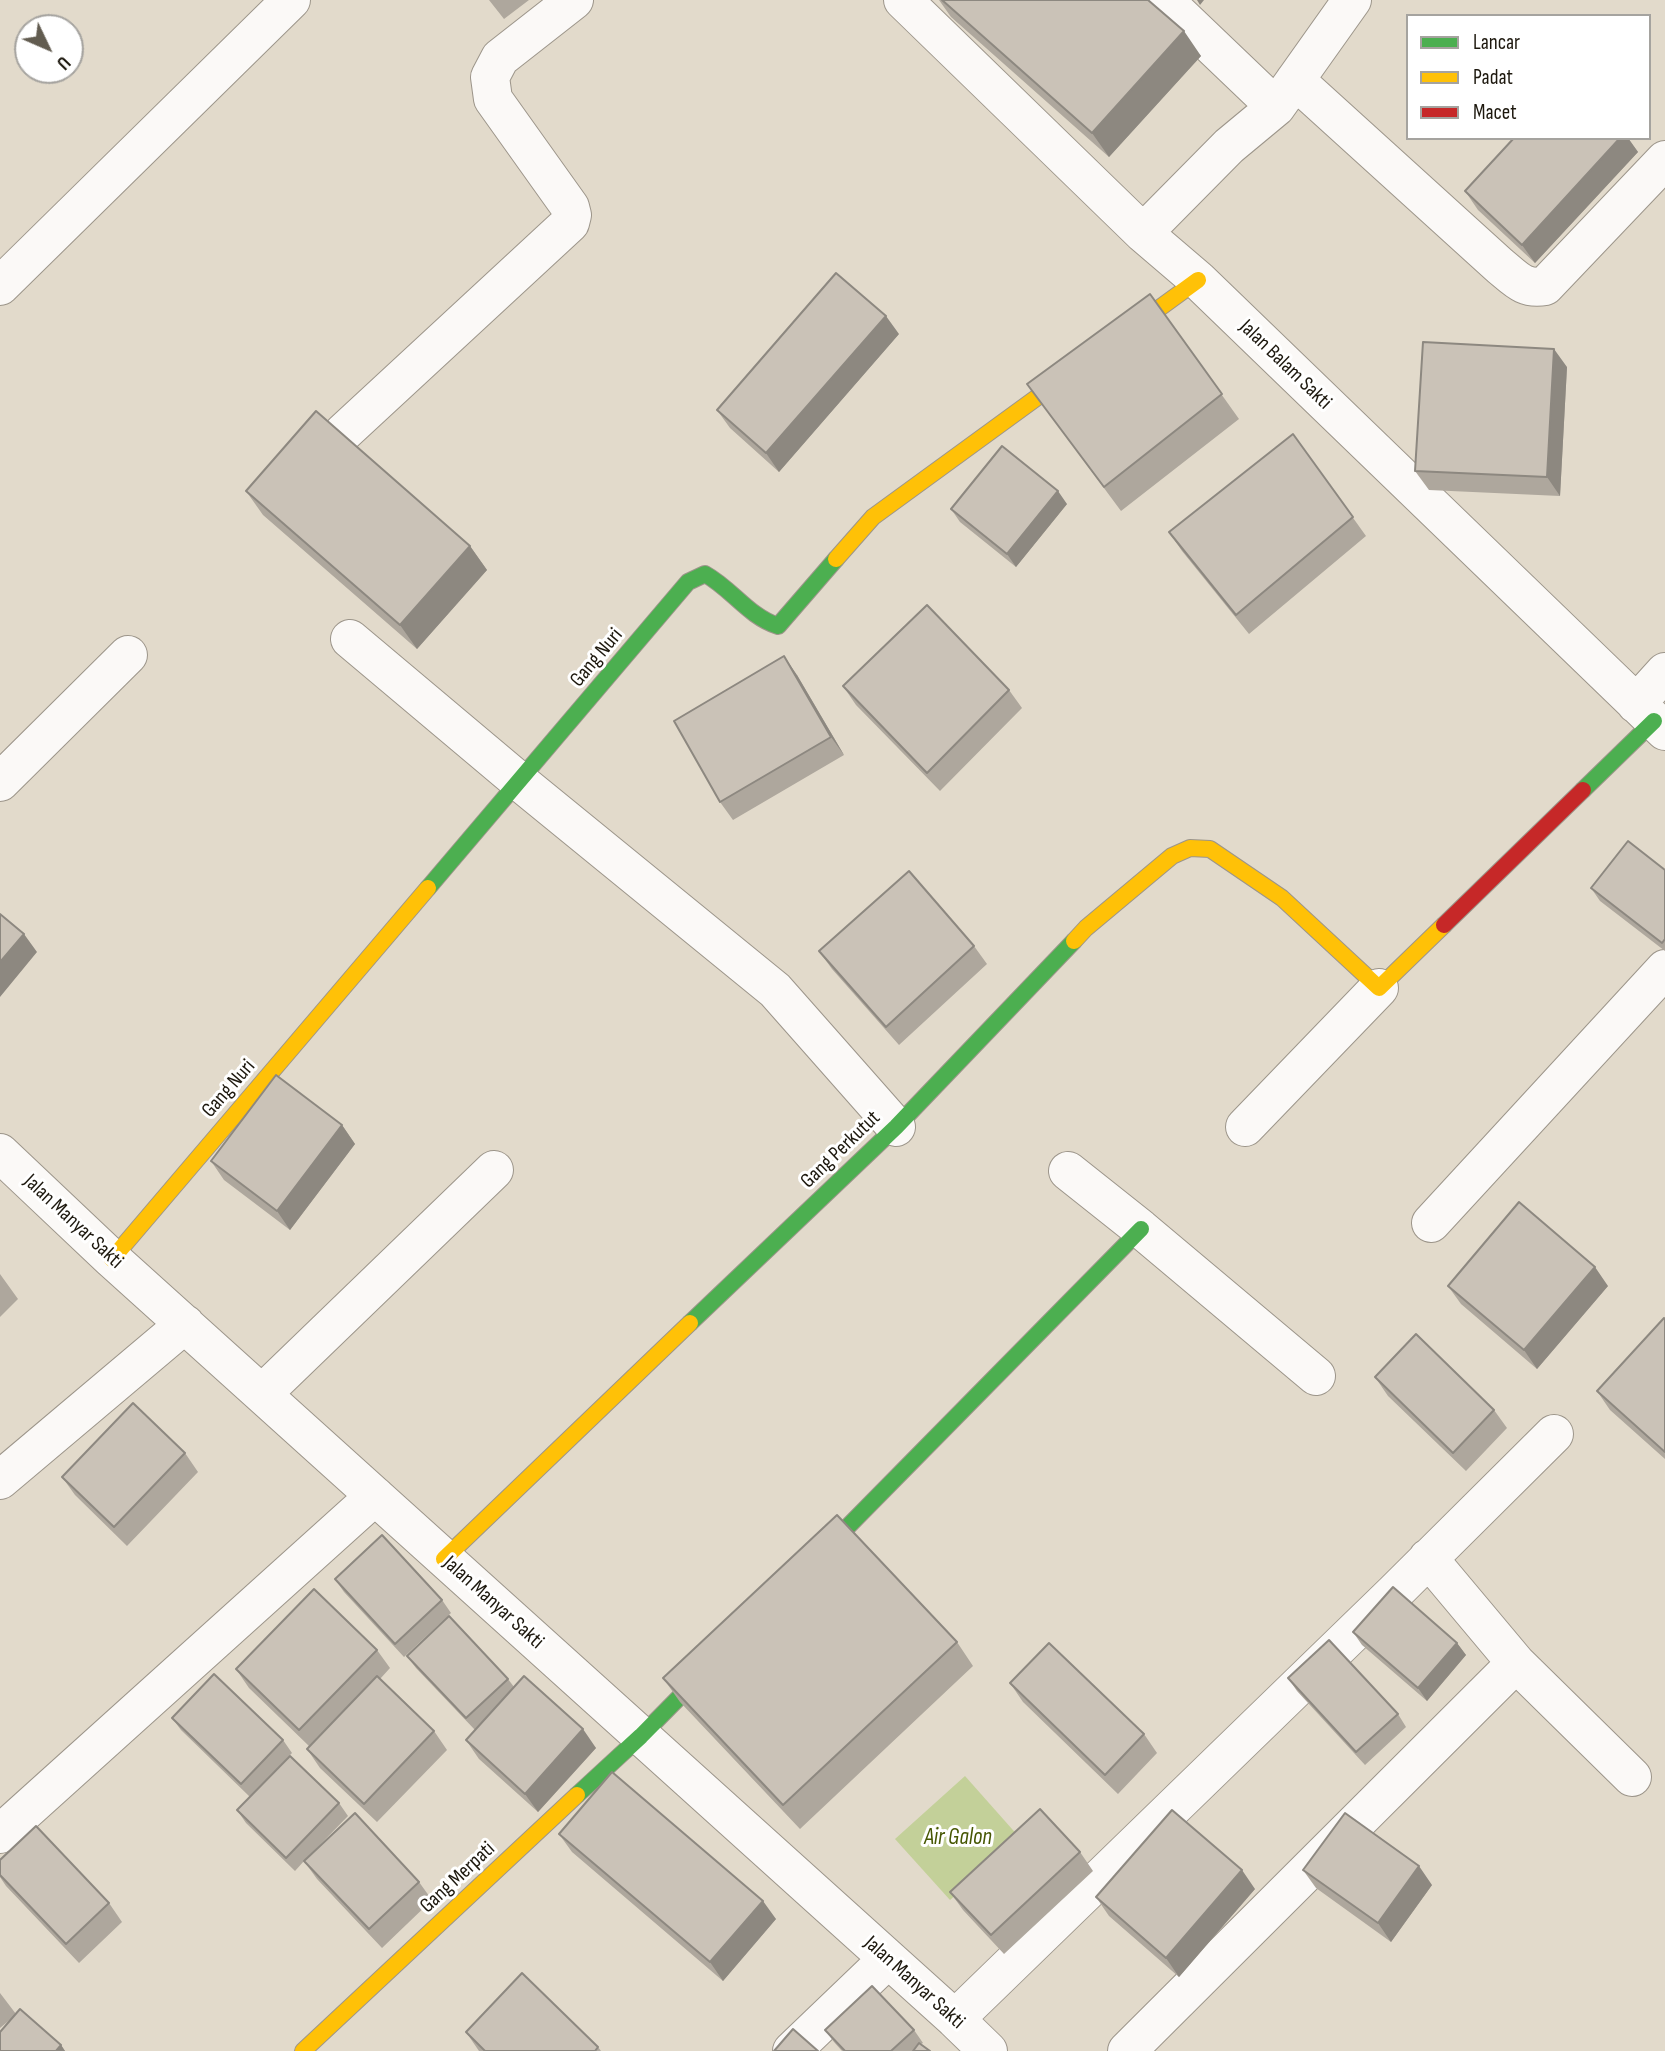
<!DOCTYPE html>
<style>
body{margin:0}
#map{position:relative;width:1665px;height:2051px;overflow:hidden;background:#e2dacb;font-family:"Sofia Sans Condensed",sans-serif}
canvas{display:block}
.legend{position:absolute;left:1406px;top:14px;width:245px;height:126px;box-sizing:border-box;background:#fff;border:2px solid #a5a39f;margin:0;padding:9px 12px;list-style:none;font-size:21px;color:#1d180e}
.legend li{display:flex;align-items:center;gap:14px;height:35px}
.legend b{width:35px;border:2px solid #a5a39f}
.north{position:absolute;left:14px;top:14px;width:70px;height:70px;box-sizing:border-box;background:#fff;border:2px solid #a5a39f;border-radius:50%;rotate:134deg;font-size:19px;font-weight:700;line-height:28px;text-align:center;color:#1d180e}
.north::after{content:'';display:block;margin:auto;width:24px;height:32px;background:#625c50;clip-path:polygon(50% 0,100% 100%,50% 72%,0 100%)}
</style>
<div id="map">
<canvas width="1665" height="2051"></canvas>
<ul class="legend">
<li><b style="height:9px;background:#4caf50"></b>Lancar</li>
<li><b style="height:9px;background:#ffc107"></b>Padat</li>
<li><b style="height:9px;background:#c62828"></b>Macet</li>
</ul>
<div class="north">U</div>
</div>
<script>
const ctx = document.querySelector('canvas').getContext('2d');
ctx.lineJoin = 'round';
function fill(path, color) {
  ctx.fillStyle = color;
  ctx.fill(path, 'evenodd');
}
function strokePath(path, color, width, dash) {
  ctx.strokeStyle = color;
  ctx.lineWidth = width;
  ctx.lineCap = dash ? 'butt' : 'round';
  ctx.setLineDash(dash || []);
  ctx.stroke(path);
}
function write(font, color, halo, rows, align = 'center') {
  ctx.font = font + ' "Sofia Sans Condensed",sans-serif';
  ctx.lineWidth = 6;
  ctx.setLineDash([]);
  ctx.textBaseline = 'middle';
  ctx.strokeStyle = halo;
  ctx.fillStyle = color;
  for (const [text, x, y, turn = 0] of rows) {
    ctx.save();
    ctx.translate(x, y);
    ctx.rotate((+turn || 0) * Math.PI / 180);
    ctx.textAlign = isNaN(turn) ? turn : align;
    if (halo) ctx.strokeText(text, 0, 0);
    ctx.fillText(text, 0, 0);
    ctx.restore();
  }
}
fill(new Path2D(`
 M965,1776L1020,1838L950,1900L895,1839Z`), '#c3d099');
const street = new Path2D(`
 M903,0L1143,233L1198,280L1665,731
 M1164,0L1276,107
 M1295,80L1500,266C1516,279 1524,290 1545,286L1665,160
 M1143,233L1229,146L1276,107L1352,0
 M0,286L291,0
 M343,433L570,223L572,215L570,207L493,99L490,77L500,58L574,0
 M350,639L520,782L775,990L896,1127
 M1636,704L1665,672
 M0,782L128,655
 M1245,1127L1379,988
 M0,1153L112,1259L955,2019L988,2051
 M1068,1171L1141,1229L1316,1376
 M1431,1223L1665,969
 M263,1393L494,1170
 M0,1480L185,1324
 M1428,1558L1516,1663L1632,1777
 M0,1834L375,1496
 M955,2019L1394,1593L1554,1434
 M792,2051L888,1959
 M1127,2051L1516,1663`);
const fast = new Path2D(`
 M1583,790L1654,721
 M428,888L688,582L705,574C732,589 748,616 778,626L836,559
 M690,1323L896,1127L1074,941
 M812,1563L1141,1229
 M577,1795L641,1736L716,1660`);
const slow = new Path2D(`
 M836,559L873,517L1198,280
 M1074,941L1086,928L1172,856L1190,848L1210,849L1282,898L1379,988L1444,925
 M112,1259L428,888
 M444,1559L690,1323
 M303,2051L577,1795`);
const jam = new Path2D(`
 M1444,925L1583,790`);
strokePath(street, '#9c958a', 40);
strokePath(fast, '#9c958a', 18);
strokePath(slow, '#9c958a', 18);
strokePath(jam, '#9c958a', 18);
strokePath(street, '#fbf9f7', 38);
strokePath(fast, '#4caf50', 16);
strokePath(slow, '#ffc107', 16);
strokePath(jam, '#c62828', 16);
fill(new Path2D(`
 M489,0H529L504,19Z
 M939,0H1148L1201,56L1109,157L951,17Z
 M1514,138H1628L1638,152L1535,263L1478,210L1465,191Z
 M1150,294L1239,419L1121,511L1027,384Z
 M899,334L779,472L730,428L717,410Z
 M1567,367L1560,496L1429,490L1415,471Z
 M1293,434L1366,536L1249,634L1182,551L1169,532Z
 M246,491L470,546L487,570L417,649L263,515Z
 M1067,504L1016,567L960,522L951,509Z
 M797,675L844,755L733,820L720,802Z
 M843,686L1009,690L1022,708L940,791L856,705Z
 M1665,870V951L1600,901L1591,888Z
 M974,946L987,964L899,1045L832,969L819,951Z
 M342,1125L355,1144L290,1230L224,1180L211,1161Z
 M0,1274L18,1299L0,1317Z
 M1448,1286H1608L1537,1369L1461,1304Z
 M1665,1319V1459L1610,1410L1597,1391Z
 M1375,1377L1494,1410L1507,1428L1466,1471L1388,1396Z
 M185,1453L198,1472L127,1546L75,1495L62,1477Z
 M335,1579L442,1600L451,1613L404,1657L344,1592Z
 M1353,1632L1457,1643L1466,1655L1427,1701L1362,1645Z
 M957,1642L973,1666L800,1829L680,1702L663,1678Z
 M377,1650L390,1668L380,1679L434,1731L447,1750L377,1822L320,1768L307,1749L309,1746L249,1688L236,1669Z
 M407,1656L508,1679L514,1687L596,1748L538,1812L479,1759L466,1740L475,1730L416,1668Z
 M1288,1678L1398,1714L1406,1727L1365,1765L1297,1691Z
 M1010,1683L1144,1734L1157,1753L1118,1794L1023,1702Z
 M172,1718L283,1740L292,1753L250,1797L181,1730Z
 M339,1803L348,1816L308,1857L419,1882L432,1900L382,1948L317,1879L304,1861L295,1871L246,1823L237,1810Z
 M559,1834L776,1919L723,1981L572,1852Z
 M1080,1852L1093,1871L1004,1954L963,1910L950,1892Z
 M0,1860L109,1903L122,1922L79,1963L6,1886L0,1877Z
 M1303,1870L1432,1885L1391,1942L1316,1888Z
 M1255,1889L1179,1977L1109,1916L1096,1897Z
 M0,1993L16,2014L61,2045L65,2051H0L12,2018L0,2028Z
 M825,2030H914L923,2043L921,2044L930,2051H842L834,2042Z
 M466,2032L598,2047L601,2051H479Z`), '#aea79d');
fill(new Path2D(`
 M1197,0H1204L1200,5Z
 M1184,31L1201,56L1109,157L1092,133Z
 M1620,138H1628L1638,152L1535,263L1522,245Z
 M886,316L899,334L779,472L766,453Z
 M1554,349L1567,367L1560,496L1547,477Z
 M1058,491L1067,504L1016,567L1007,554Z
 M470,546L487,570L417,649L400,625Z
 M784,656L797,675L844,755L831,737Z
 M24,934L37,952L0,997V962Z
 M342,1125L355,1144L290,1230L277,1211Z
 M1595,1267L1608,1286L1537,1369L1524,1350Z
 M1457,1643L1466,1655L1427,1701L1418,1688Z
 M583,1729L596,1748L538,1812L525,1794Z
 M1419,1866L1432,1885L1391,1942L1378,1923Z
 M1242,1870L1255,1889L1179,1977L1166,1958Z
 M763,1901L776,1919L723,1981L710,1962Z
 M61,2045L65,2051H56Z`), '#8d8880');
const building = new Path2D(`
 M942,0H1148L1184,31L1092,133Z
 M1514,138H1620L1522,245L1465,191Z
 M836,273L886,316L766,453L717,410Z
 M1150,294L1222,394L1104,487L1027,384Z
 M1423,342L1554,349L1547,477L1415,471Z
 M316,411L470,546L400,625L246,491Z
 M1293,434L1353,517L1236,615L1169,532Z
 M1002,446L1058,491L1007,554L951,509Z
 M927,605L1009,690L927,773L843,686Z
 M784,656L831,737L720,802L674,721Z
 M1628,841L1665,870V939L1662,943L1591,888Z
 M909,871L974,946L886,1027L819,951Z
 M0,914L24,934L0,962Z
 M276,1075L342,1125L277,1211L211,1161Z
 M1519,1202L1595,1267L1524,1350L1448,1286Z
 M1664,1318L1665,1319V1452L1597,1391Z
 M1416,1334L1494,1410L1453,1453L1375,1377Z
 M133,1403L185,1453L114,1527L62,1477Z
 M837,1515L957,1642L783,1805L663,1678Z
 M382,1535L442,1600L395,1644L335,1579Z
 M1393,1587L1457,1643L1418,1688L1353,1632Z
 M314,1589L377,1650L299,1730L236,1669Z
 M449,1616L508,1679L466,1718L407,1656Z
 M1329,1640L1398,1714L1356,1752L1288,1678Z
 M1049,1643L1144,1734L1105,1775L1010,1683Z
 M214,1674L283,1740L241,1784L172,1718Z
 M377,1676L434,1731L364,1804L307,1749Z
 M524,1676L583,1729L525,1794L466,1740Z
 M290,1756L339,1803L286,1858L237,1810Z
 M612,1772L763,1901L710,1962L559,1834Z
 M1040,1809L1080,1852L991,1935L950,1892Z
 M1172,1810L1242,1870L1166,1958L1096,1897Z
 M355,1813L419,1882L369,1929L304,1861Z
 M1345,1813L1419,1866L1378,1923L1303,1870Z
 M36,1826L109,1903L66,1944L0,1875V1860Z
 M522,1973L598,2047L595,2051H485L466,2032Z
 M872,1986L914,2030L891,2051H845L825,2030Z
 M20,2009L61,2045L56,2051H0V2032Z
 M793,2029L818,2051H774Z
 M919,2043L930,2051H913Z`);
fill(building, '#cac2b7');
strokePath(building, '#8d8880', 2);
write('21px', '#1d180e', '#fff', [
 ["Jalan Balam Sakti",1285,365,44],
 ["Gang Nuri",597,658,-50],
 ["Gang Nuri",229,1089,-49],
 ["Gang Perkutut",841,1150,-44],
 ["Jalan Manyar Sakti",73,1222,43],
 ["Jalan Manyar Sakti",493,1603,42],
 ["Gang Merpati",458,1878,-43],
 ["Jalan Manyar Sakti",914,1983,42]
]);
write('italic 23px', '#465703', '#fff', [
 ["Air Galon",958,1838]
]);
</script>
